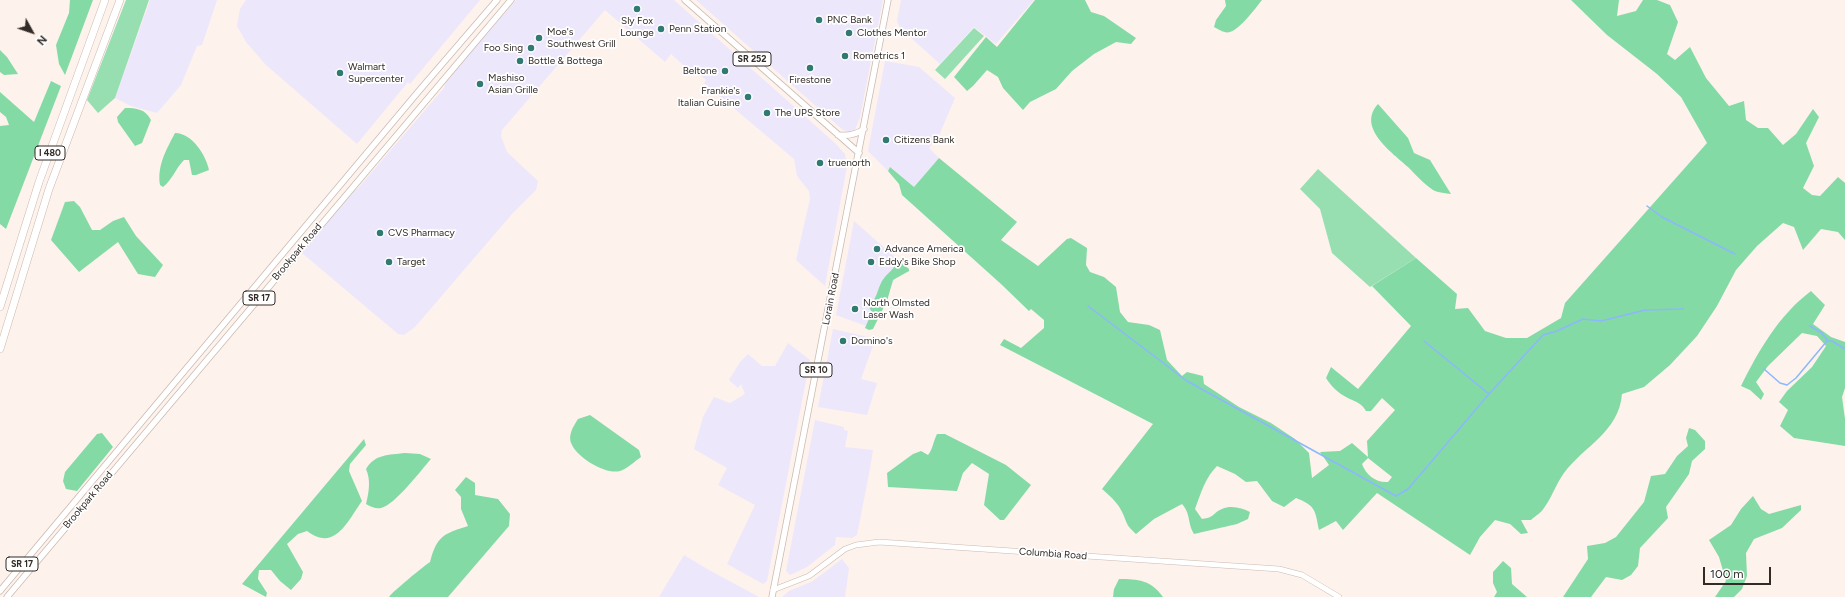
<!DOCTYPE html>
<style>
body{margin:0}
#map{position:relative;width:1845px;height:597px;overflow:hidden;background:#fdf2ec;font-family:Figtree,sans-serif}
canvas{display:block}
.north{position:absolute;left:12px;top:12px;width:40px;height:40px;-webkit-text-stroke:3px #fff;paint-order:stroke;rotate:130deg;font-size:11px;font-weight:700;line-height:16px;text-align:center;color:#322b27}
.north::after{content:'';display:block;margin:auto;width:14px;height:18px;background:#322b27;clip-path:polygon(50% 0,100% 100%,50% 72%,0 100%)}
.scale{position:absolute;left:1703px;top:567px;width:68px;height:18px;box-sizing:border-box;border:2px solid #322b27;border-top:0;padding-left:5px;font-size:12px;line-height:14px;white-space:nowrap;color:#322b27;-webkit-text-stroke:3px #fff;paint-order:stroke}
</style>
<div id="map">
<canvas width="1845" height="597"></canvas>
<div class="north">N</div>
<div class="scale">100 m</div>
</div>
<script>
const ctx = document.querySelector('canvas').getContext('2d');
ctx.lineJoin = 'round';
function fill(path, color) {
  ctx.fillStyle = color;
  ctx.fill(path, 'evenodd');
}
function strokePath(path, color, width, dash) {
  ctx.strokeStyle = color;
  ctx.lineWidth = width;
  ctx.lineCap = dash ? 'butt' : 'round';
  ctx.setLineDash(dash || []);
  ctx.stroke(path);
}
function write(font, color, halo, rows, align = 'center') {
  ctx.font = font + ' Figtree,sans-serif';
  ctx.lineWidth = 3.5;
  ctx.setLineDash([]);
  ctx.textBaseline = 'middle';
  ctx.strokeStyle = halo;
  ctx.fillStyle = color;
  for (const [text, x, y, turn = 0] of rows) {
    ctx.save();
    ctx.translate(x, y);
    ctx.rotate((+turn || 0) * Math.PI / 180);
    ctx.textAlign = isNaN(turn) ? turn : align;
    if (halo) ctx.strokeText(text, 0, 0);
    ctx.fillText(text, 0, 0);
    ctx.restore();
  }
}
fill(new Path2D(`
 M150,0H217L202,45L197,46L181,85L157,113L131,106L115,98Z
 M246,0H480L410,84L408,82L357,144L266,65L246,42L237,26L240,9Z
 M516,0H674L835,143L845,154L847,166L825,286L796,260L810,199L809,191L797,176L794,159L704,83L706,80L694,69L691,72L671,54L665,62L605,10L502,130L501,136L507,152L538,181L536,190L512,214L415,327L404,335L398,334L302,253L350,194L359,187L395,145L444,88L446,81Z
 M696,0H883L860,117L855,130L852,132L843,130Z
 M901,0H1034L996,44L974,27L940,64L900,28L897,21Z
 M885,61L919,67L955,98L940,133L929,148L939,158L914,187L890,167L888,171L868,151Z
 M854,221L903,264L869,327L836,315Z
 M833,329L868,337L874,343L861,379L877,383L867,415L818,407Z
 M788,343L810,360L767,581L763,584L727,564L755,505L718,485L727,468L694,449L703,417L714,397L730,403L745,394L741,384L738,388L729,380L740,362L748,354L762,366H775Z
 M815,420L844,427V430L848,431L845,447L873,450L869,474L857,535L852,538L836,537L835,545L807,567L790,575L786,571Z
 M684,555L709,570L759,597H659Z
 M842,559L849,568L845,597H782L789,591L811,582L821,575Z`), '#ede7fc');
fill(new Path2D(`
 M126,0H149L115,98L98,113L87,100Z
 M974,28L984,36L945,79L935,70Z
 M1318,169L1416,258L1370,287L1332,253L1320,209L1300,189Z`), '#97dfb1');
fill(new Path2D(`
 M70,0H93L65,75L59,64L56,45L69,13Z
 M1035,0H1085L1091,12L1104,16L1136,38L1131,44L1116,42L1094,54L1072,71L1056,89L1030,102L1023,110L1003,88L998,77L987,70L973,86L967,91L954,77L986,37L997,47Z
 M1225,0H1262C1255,9 1240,29 1230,32C1225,34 1218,29 1214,27L1216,20L1226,6Z
 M1571,0H1619L1617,16L1636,11L1643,0H1657L1670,5L1678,22L1667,54L1675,60L1690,47L1706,78L1729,106L1744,101L1746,120L1758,128H1768L1783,145L1796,134L1813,109L1819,117L1806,143L1814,166L1803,188L1812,195L1820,196L1838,177L1845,183V240L1838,232L1821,229L1803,250L1794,227L1783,223L1757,246L1736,270L1717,306L1697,336L1670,365L1644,387L1622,394C1619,432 1584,446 1564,473C1556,484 1552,497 1544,508C1541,513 1535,516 1531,520H1521L1528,533L1521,534L1510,524L1495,520L1480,537L1470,555L1377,493L1343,530L1336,521L1319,530C1315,510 1316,506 1296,498L1284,507L1272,501L1257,481L1246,482L1235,474L1217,466C1205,478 1201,493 1195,509L1202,519C1216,517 1212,513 1222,509C1231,505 1242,508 1250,512L1248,519L1237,524L1194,534C1187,522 1191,514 1182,504L1154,519L1136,534C1124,523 1128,523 1121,510C1117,502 1109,495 1102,489L1153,424L1000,345L1004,339L1021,348L1044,328V320L1031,309L1029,311L1001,284L902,195L899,184L888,171L890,167L914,187L939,158L1017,222L1001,240L1038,266L1067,239L1071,238L1087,248L1086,265L1090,272L1104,277L1116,287L1120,312L1128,322L1149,325L1160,330L1167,360L1182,376L1187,372L1203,376L1204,384L1239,407L1271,423L1295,439L1309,453L1312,478L1329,465L1320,452L1340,451L1352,443L1368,457L1367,441L1395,410L1382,398L1371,411H1366C1361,402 1355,402 1346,397C1338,393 1331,386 1326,378L1331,367L1358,389L1411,326L1372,286L1416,258L1457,294L1455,309L1468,308L1485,331L1506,338H1527L1561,318L1565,303L1707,143L1681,97L1657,74L1607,35ZM1368,458L1392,477L1388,482C1376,483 1366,475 1362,464Z
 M0,50L7,57L18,74L4,75L0,72Z
 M51,81L61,86L6,229L0,224V126L9,125L6,117L0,112V92L34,122Z
 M1378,104L1408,138L1414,153L1430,160L1451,194C1446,193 1438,193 1433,190C1424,184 1416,175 1408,167C1393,153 1356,128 1378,104Z
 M125,108C137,108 145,109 151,120L142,143L135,146L118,122L117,117Z
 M175,133C192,133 206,155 209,170L196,175H192L189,160H184C176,168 172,180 163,187L160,185C157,166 166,150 175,133Z
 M74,201L80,207L92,230H100L113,221L124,217L136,236L163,265L155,277L138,274L118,242L79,272L51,240L65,202Z
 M898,260L909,269V271L893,280L887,301L873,329L869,330L865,328L872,312L868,306C877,300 877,290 882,281C887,273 895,269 898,260Z
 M1811,291L1825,305L1813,324L1831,337L1845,342V388L1842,397L1845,419V446L1794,438L1780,426L1788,410L1779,402L1787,391L1812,367L1826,346L1817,336L1802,333L1768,366L1756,382L1764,394L1761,400L1750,390L1741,386C1759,350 1779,315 1811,291Z
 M590,415L639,450L641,457C635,461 627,469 620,471C606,475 578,458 572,445C567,436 573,427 578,419Z
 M1689,428L1695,430L1705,441V449L1692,461L1689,474L1666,507L1668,518L1640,548L1638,566L1631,575L1622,580L1606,577L1591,597H1563L1588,559L1587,546L1605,543L1616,537L1644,502L1651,476L1665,474L1677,456L1688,446L1686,438Z
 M102,433L113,447L77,491L66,489L63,481L65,472L97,434Z
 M937,434H945L1006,465L1031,485L1004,520H1000L984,505L989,474L972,463L963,473L957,491L888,487L887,473L913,454L921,451L928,455C933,449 933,442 937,434Z
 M364,439L366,445L350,464L349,471L362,501C347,522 335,552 307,531L298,534L287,544L303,572L301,579L291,590L280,581L271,570H259L258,579L267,593L266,597L242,584Z
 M405,453L420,454L431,459C421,470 395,505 381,508C376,509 371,507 366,504C369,492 371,480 366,469C375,454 388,455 405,453Z
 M466,477L475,483V495L498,499L510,514L509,526L448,597H389C390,594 426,564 430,562C437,536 443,534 468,526L461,509V497L455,490Z
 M1753,496L1761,509L1769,514L1801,505V510L1782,528L1754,539L1746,553L1747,576L1742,589L1734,597H1715L1726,581L1719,557L1709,540L1731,525L1741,509Z
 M1503,561L1511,568L1512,584L1527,597H1494L1497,592L1493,583V572Z
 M1119,579C1138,579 1151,580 1163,597H1113L1114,589Z`), '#84daa5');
strokePath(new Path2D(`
 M1647,206L1662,217L1735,254
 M1088,306L1187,381L1396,496L1408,489L1488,395L1543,335L1557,331L1583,319L1601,321L1645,310L1683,309
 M1810,326L1822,333L1827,340
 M1424,341L1489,394
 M1764,369L1780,383L1787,385L1796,378L1827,341H1832L1845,349`), '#8cb7ff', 1.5);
const secondary = new Path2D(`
 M773,590L809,576L845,549L856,545L879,542L1279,569L1302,575L1339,597`);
const primary = new Path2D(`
 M685,0L859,153
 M838,135C847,136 856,135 864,129
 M0,591L418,92L497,0
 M7,597L511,0
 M772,597L888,0`);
const highway = new Path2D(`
 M0,307L39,182L105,0
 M0,349L49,189L120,0`);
strokePath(secondary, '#cbbab0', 6);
strokePath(primary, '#cbbab0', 7);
strokePath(highway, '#cbbab0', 8);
strokePath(secondary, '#fff', 5);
strokePath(primary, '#fff', 5.5);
strokePath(highway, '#fff', 7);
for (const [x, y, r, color] of [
 [637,9,4,"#317973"],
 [819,20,4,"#317973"],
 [661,29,4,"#317973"],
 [849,33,4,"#317973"],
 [539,38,4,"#317973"],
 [531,48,4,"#317973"],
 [845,56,4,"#317973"],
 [520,61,4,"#317973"],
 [810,68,4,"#317973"],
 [725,71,4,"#317973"],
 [340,73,4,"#317973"],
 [480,84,4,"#317973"],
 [748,97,4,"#317973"],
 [767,113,4,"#317973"],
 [886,140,4,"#317973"],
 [820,163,4,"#317973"],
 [380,233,4,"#317973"],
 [877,249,4,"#317973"],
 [389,262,4,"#317973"],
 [871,262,4,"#317973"],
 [855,309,4,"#317973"],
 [843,341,4,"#317973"]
]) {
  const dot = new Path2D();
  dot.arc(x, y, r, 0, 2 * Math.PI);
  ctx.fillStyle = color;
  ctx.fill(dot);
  strokePath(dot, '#fff', 1.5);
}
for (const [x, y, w] of [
 [752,59,38],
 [50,153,30],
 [259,298,32],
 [816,370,32],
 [22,564,32]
]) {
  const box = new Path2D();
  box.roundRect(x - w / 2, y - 7, w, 14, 3);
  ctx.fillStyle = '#fff';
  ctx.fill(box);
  strokePath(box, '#322b27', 1);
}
write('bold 9px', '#322b27', null, [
 ["SR 252",752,59],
 ["I 480",50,153],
 ["SR 17",259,298],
 ["SR 10",816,370],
 ["SR 17",22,564]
]);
write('10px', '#322b27', '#fff', [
 ["PNC Bank",827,20],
 ["Sly Fox",637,21,"center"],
 ["Lounge",637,33,"center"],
 ["Penn Station",669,29],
 ["Moe's",547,32],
 ["Southwest Grill",547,44],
 ["Clothes Mentor",857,33],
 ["Foo Sing",523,48,"right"],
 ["Rometrics 1",853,56],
 ["Bottle & Bottega",528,61],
 ["Walmart",348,67],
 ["Supercenter",348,79],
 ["Beltone",717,71,"right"],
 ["Mashiso",488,78],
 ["Asian Grille",488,90],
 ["Firestone",810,80,"center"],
 ["Frankie's",740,91,"right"],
 ["Italian Cuisine",740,103,"right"],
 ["The UPS Store",775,113],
 ["Citizens Bank",894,140],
 ["truenorth",828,163],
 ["CVS Pharmacy",388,233],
 ["Advance America",885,249],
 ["Target",397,262],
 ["Eddy's Bike Shop",879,262],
 ["North Olmsted",863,303],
 ["Laser Wash",863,315],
 ["Domino's",851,341]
], 'left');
write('10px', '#322b27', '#fff', [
 ["Brookpark Road",297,252,-50],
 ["Lorain Road",831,299,-79],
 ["Brookpark Road",88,500,-50],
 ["Columbia Road",1053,554,4]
]);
</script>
